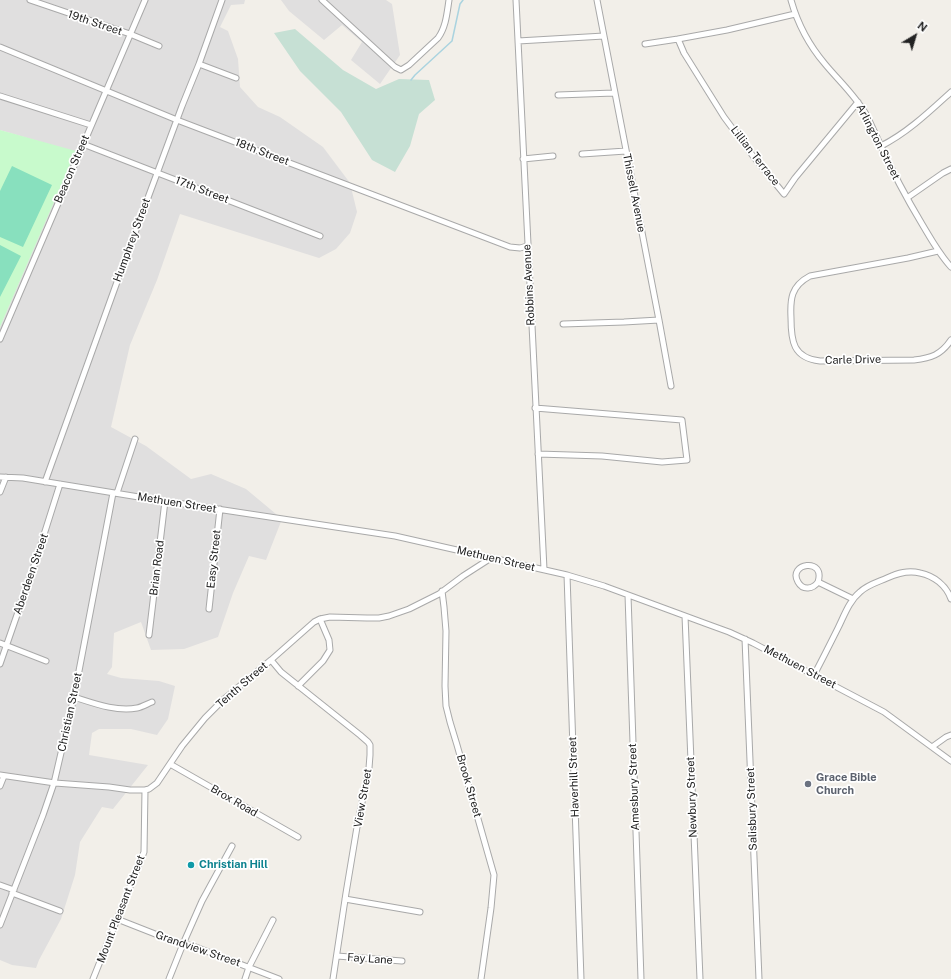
<!DOCTYPE html>
<style>
body{margin:0}
#map{position:relative;width:951px;height:979px;overflow:hidden;background:#f2efe9;font-family:"Public Sans",sans-serif}
canvas{display:block}
.north{position:absolute;left:895px;top:16px;width:40px;height:40px;-webkit-text-stroke:3px #fff;paint-order:stroke;rotate:38deg;font-size:11px;font-weight:700;line-height:16px;text-align:center;color:#222}
.north::after{content:'';display:block;margin:auto;width:14px;height:18px;background:#222;clip-path:polygon(50% 0,100% 100%,50% 72%,0 100%)}
</style>
<div id="map">
<canvas width="951" height="979"></canvas>
<div class="north">N</div>
</div>
<script>
const ctx = document.querySelector('canvas').getContext('2d');
ctx.lineJoin = 'round';
function fill(path, color) {
  ctx.fillStyle = color;
  ctx.fill(path, 'evenodd');
}
function strokePath(path, color, width, dash) {
  ctx.strokeStyle = color;
  ctx.lineWidth = width;
  ctx.lineCap = dash ? 'butt' : 'round';
  ctx.setLineDash(dash || []);
  ctx.stroke(path);
}
function write(font, color, halo, rows, align = 'center') {
  ctx.font = font + ' "Public Sans",sans-serif';
  ctx.lineWidth = 3.5;
  ctx.setLineDash([]);
  ctx.textBaseline = 'middle';
  ctx.strokeStyle = halo;
  ctx.fillStyle = color;
  for (const [text, x, y, turn = 0] of rows) {
    ctx.save();
    ctx.translate(x, y);
    ctx.rotate((+turn || 0) * Math.PI / 180);
    ctx.textAlign = isNaN(turn) ? turn : align;
    if (halo) ctx.strokeText(text, 0, 0);
    ctx.fillText(text, 0, 0);
    ctx.restore();
  }
}
fill(new Path2D(`
 M0,0H245L244,4L231,5L220,27L228,31L238,59L240,87L258,107L280,117L323,147L350,183L357,212L350,233L336,249L319,258L180,214L157,280L130,345L111,427L146,446L191,479L211,474L246,489L282,519L266,560L249,556L233,593L218,637L184,649L151,650L141,622L114,633L112,667L107,674L121,678L159,681L175,686L168,719L157,735L131,729H99L92,733L89,755L148,765L113,809L102,807L80,842L75,875L61,919L39,960L36,968L12,965L0,960V327L75,152L0,130Z
 M281,0H386L392,4L400,55L380,84L351,60L362,42L342,25L324,40L289,11Z`), '#e0dfdf');
fill(new Path2D(`
 M295,29L343,70L376,89L399,79L429,80L435,100L419,114L410,146L395,172L372,160L341,112L300,71L274,33Z`), '#c6e0d4');
fill(new Path2D(`
 M0,130L76,151L0,327Z`), '#c8facc');
fill(new Path2D(`
 M12,166L52,185L23,247L0,237V191Z
 M0,245L21,256L0,297Z`), '#88e0be');
strokePath(new Path2D(`
 M411,80L415,75L452,41L460,4L463,0`), '#aad3df', 1.5);
const minor = new Path2D(`
 M30,0L130,34L159,46
 M322,0L395,67L401,70L409,65L438,38C446,27 447,13 449,0
 M516,0L544,569
 M597,0L659,320L671,386
 M791,0C798,25 808,44 825,64C839,81 856,96 867,116C872,126 876,136 881,146C893,173 907,199 922,224C931,239 939,254 951,267
 M795,14L727,30L678,39L684,53L724,117L753,156L784,194L795,178L858,102
 M518,41L604,36
 M645,44L678,39
 M0,47L177,120L510,247L520,248L527,246
 M199,64L236,78
 M558,95L614,93
 M0,96L91,125
 M83,144L320,236
 M881,146C907,133 929,112 951,92
 M582,154L626,151
 M523,159L553,156
 M907,198L943,173L951,169
 M938,251L908,258L810,276C791,286 790,299 791,318C791,341 793,358 820,361L914,360C931,358 941,355 951,340
 M563,324L624,322L659,320
 M0,339L145,0
 M535,408L682,420L687,460L662,462L602,456L538,454
 M0,477L23,478L151,499L395,536L567,575L604,586L707,624L729,632L753,643L884,712L951,761
 M45,482L126,257L182,106L199,64L222,0
 M0,492L6,477
 M117,493L135,439
 M567,575L581,979
 M818,582C813,589 803,591 798,582C787,563 826,557 818,582L853,599
 M442,591L444,607L446,631L445,686L446,706L450,722L457,745L494,875L491,908L481,979
 M628,595L641,979
 M209,609L220,509
 M685,616L700,979
 M149,635L165,501
 M745,639L759,979
 M0,643L46,661
 M271,660L281,672L360,735L368,742L370,745V755L369,768L357,827L346,893L333,979
 M0,664L35,563L60,484
 M814,675C822,660 830,644 838,628C844,616 849,601 860,592C867,585 878,582 887,578C898,573 908,570 920,573C934,576 946,585 951,599
 M298,686L323,661L330,650L329,640L320,619
 M74,697C93,703 116,712 137,708C142,707 147,704 152,702
 M932,747L946,737L951,735
 M170,764L298,837
 M0,775L55,783L109,787L130,790H145L149,789L157,783L182,746L205,718L223,700L271,660L314,622L320,619L330,617L367,618H379L389,616L409,609L439,594L463,576L491,558
 M0,786L4,776
 M0,885L14,890
 M12,893L60,911
 M345,899L420,912
 M117,919L173,941L183,944L193,946L279,979
 M0,925L43,815L54,783L74,697L113,493
 M337,956L402,961
 M93,979L144,852L145,790
 M169,979L183,944L202,901L232,846
 M245,979L249,967L273,920`);
strokePath(minor, '#a9a9a9', 7);
strokePath(minor, '#fff', 5);
for (const [x, y, r, color] of [
 [808,784,4,"#6b7280"],
 [191,865,4,"#0f9aa8"]
]) {
  const dot = new Path2D();
  dot.arc(x, y, r, 0, 2 * Math.PI);
  ctx.fillStyle = color;
  ctx.fill(dot);
  strokePath(dot, '#fff', 1.5);
}
write('11px', '#222', '#fff', [
 ["19th Street",95,23,19],
 ["Arlington Street",878,142,63],
 ["18th Street",262,152,21],
 ["Lillian Terrace",755,156,52],
 ["Beacon Street",72,169,-67],
 ["17th Street",202,190,21],
 ["Thissell Avenue",634,193,79],
 ["Humphrey Street",132,240,-70],
 ["Robbins Avenue",529,285,-93],
 ["Carle Drive",853,360,-1],
 ["Methuen Street",177,503,9],
 ["Easy Street",214,559,-84],
 ["Methuen Street",496,559,13],
 ["Brian Road",157,568,-83],
 ["Aberdeen Street",31,574,-71],
 ["Methuen Street",800,667,28],
 ["Tenth Street",242,685,-41],
 ["Christian Street",70,712,-78],
 ["Haverhill Street",574,777,-92],
 ["Brook Street",469,786,74],
 ["Amesbury Street",634,787,-92],
 ["Newbury Street",692,797,-92],
 ["View Street",363,798,-80],
 ["Brox Road",234,801,30],
 ["Salisbury Street",752,809,-92],
 ["Mount Pleasant Street",121,909,-69],
 ["Grandview Street",198,949,19],
 ["Fay Lane",370,959,4]
]);
write('bold 11px', '#5b616d', '#fff', [
 ["Grace Bible",816,778],
 ["Church",816,791]
], 'left');
write('bold 11px', '#0d838f', '#fff', [
 ["Christian Hill",199,865]
], 'left');
</script>
